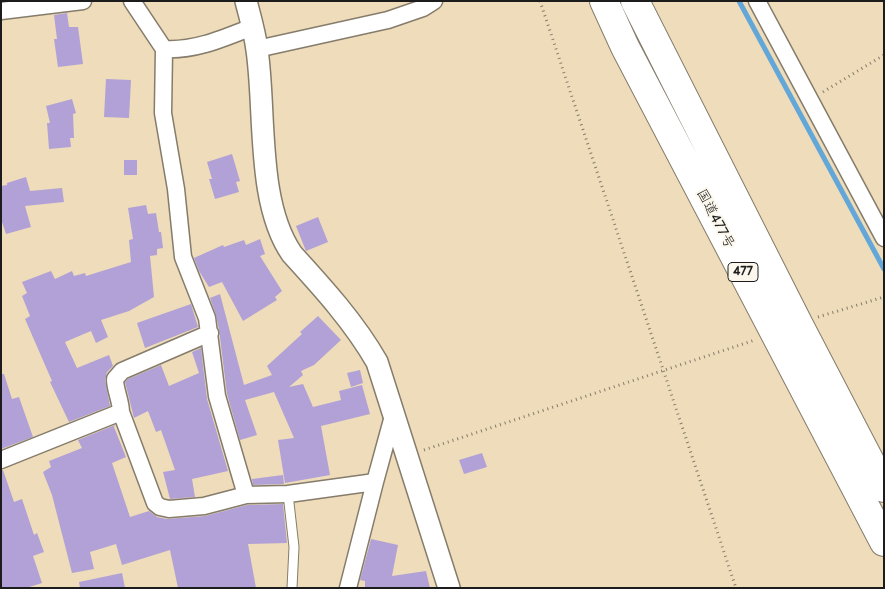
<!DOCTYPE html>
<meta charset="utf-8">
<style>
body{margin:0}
#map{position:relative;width:885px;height:589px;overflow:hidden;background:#eedcba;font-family:Pangolin,sans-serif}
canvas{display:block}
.frame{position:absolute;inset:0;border:2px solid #1c1c1c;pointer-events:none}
</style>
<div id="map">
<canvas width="885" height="589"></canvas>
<div class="frame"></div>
</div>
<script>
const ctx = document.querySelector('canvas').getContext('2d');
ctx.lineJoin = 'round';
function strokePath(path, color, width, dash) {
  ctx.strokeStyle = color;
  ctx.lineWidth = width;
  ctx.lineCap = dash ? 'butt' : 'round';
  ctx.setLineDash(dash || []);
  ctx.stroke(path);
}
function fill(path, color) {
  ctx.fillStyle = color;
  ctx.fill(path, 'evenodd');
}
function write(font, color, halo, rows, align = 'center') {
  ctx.font = font + ' Pangolin,"Klee One",sans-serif';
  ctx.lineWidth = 4;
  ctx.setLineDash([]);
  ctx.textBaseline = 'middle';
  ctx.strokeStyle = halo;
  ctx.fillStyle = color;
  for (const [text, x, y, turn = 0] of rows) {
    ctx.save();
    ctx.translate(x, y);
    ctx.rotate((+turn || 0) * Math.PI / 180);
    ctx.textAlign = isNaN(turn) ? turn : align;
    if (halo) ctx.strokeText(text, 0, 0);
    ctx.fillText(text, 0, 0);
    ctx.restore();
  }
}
strokePath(new Path2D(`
 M739,1L884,269`), '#63a7d8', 5);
fill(new Path2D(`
 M67,13L69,27H78L83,64L58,67L54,39H57L54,15Z
 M106,79L131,80L129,118L104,117Z
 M72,99L76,113L73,114L74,138H70L71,147L49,149L47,123H50L46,106Z
 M232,154L240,181L236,182L239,192L215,199L209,179H212L207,162Z
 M124,160H137V175H124Z
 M26,177L30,191L62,188L64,202L25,206L31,227L6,234L1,219V186L7,185V183Z
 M146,205L148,214L156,213L159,232H161L163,248L157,249V255L150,256L154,297L129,311L101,320L108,337L96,343L91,331L65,342L77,368L109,355L113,366L107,372L105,380L110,406L69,422L50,382L52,381L25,319L30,316L22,296L27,293L22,282L51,271L55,279L72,271L74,276L85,273L86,276L131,262L129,240L133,239L128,208Z
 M318,217L328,242L306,251L296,226Z
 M260,239L265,254L260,256L282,291L275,297L277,300L243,321L222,282L209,287L199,271L194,258L223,245L224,247L244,240L246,245Z
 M220,294L244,385L272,375L267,366L302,334L300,332L318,316L341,340L314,365L301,371L303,375L289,387L303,384L313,407L341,400L339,391L362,385L370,414L321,426L330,475L285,483L278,440L294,438L274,392L245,400L257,435L240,440L227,394L219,330L216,315L210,298Z
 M191,304L198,327L145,348L137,323Z
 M201,348L207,399L228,471L192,479L195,497L170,499L163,472L175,470L161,430L156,432L148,411L134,418L125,382L128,379L161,365L169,386L199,373L192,352Z
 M360,370L363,383L351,387L347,373Z
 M1,374H4L12,399L19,397L33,437L1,449Z
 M115,425L114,427L126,457L112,463L130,517L149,511L157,517L167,519L205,516L247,505L283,504L287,543L248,544L256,588H178L170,550L122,565L116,544L90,552L94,569L72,573L52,495L43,472L51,467L49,461L82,448L78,440Z
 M482,453L487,467L464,474L459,460Z
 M1,470H3L14,502L22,499L34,535L37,533L44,552L33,556L42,583L26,588H1Z
 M283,475L284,484L253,485L252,479Z
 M371,539L398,545L392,576L426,571L430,588H365V581L360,580Z
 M122,573L125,588H80L79,582Z`), '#b1a1d6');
const service = new Path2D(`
 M288,494L294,547L292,588`);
const minor = new Path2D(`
 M132,1L164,49L163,113L176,189L183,257L207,318L217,396L246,495
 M757,1L884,238
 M1,11L83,1
 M164,49C195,51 224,38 252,27
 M257,49L388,20L423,8L434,1
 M210,333L122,371L115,379C115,390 121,401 121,412L155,503L160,507L169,509L204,506L246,495L288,494L375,482
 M1,460L121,412
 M348,588L375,482L393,416`);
const tertiary = new Path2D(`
 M246,1C250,17 255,33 257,50C266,111 256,202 292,254C323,288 354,322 377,362L449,588`);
const trunk = new Path2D(`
 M604,1L625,47L884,542
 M635,1L798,323L884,488`);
strokePath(service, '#857c6b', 11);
strokePath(minor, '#857c6b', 19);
strokePath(tertiary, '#857c6b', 24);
strokePath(trunk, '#857c6b', 30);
strokePath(new Path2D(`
 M540,1L736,588
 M823,92L884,55
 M818,317L884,297
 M424,450L755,340`), '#857c6b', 3, [1, 4]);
strokePath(service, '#fff', 9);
strokePath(minor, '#fff', 16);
strokePath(tertiary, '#fff', 21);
strokePath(trunk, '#fff', 28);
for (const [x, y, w] of [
 [743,272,30]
]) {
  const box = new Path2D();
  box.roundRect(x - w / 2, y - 9.5, w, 19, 4);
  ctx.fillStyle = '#fbf7ec';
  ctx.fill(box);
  strokePath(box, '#1c1c1c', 1);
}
write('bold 12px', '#1c1c1c', null, [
 ["477",743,272]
]);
write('14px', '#1c1c1c', '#fbf7ec', [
 ["国道477号",715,219,62]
]);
</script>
